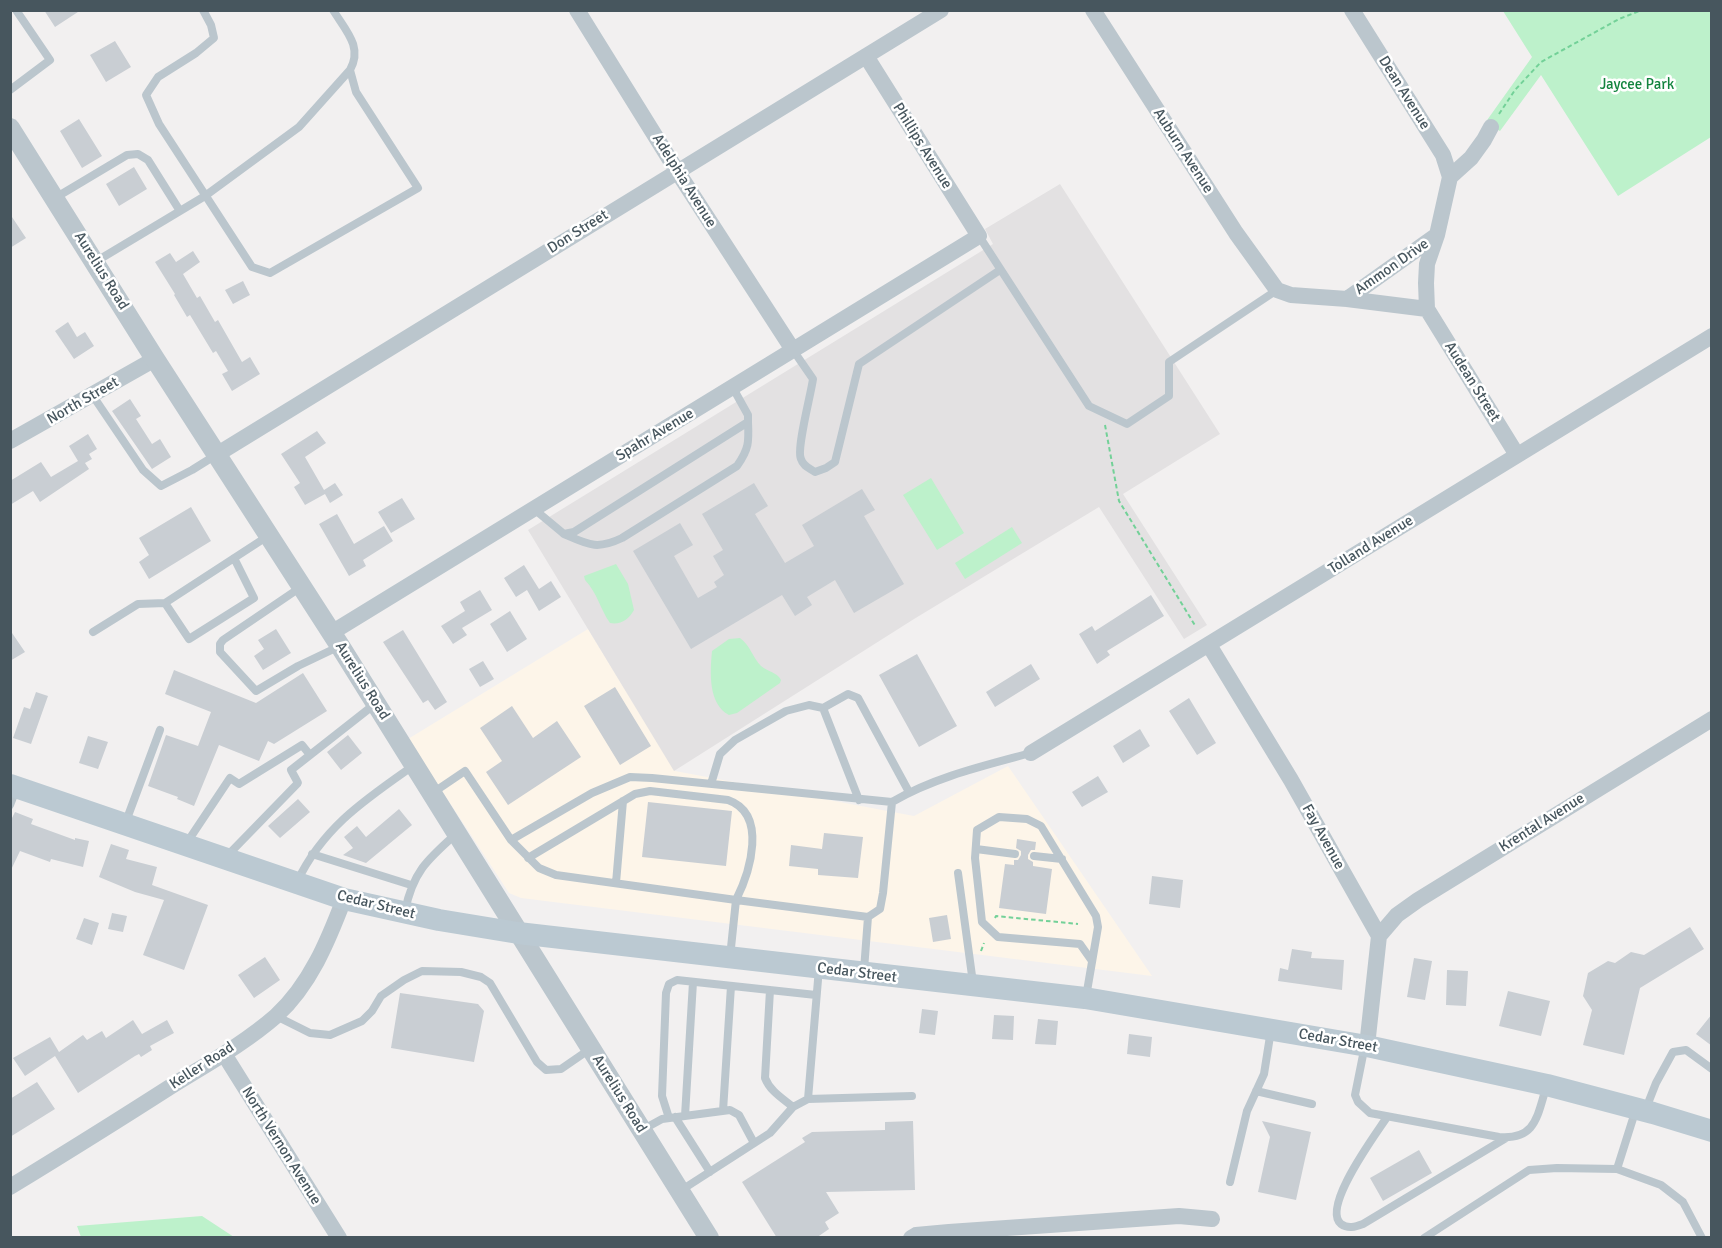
<!DOCTYPE html>
<style>
body{margin:0}
#map{position:relative;width:1722px;height:1248px;overflow:hidden;background:#f2f0f0;font-family:Signika,sans-serif}
canvas{display:block}
.frame{position:absolute;inset:0;border:12px solid #47565e;pointer-events:none}
</style>
<div id="map">
<canvas width="1722" height="1248"></canvas>
<div class="frame"></div>
</div>
<script>
const ctx = document.querySelector('canvas').getContext('2d');
ctx.lineJoin = 'round';
function fill(path, color) {
  ctx.fillStyle = color;
  ctx.fill(path, 'evenodd');
}
function strokePath(path, color, width, dash) {
  ctx.strokeStyle = color;
  ctx.lineWidth = width;
  ctx.lineCap = dash ? 'butt' : 'round';
  ctx.setLineDash(dash || []);
  ctx.stroke(path);
}
function write(font, color, halo, rows, align = 'center') {
  ctx.font = font + ' Signika,sans-serif';
  ctx.lineWidth = 5;
  ctx.setLineDash([]);
  ctx.textBaseline = 'middle';
  ctx.strokeStyle = halo;
  ctx.fillStyle = color;
  for (const [text, x, y, turn = 0] of rows) {
    ctx.save();
    ctx.translate(x, y);
    ctx.rotate((+turn || 0) * Math.PI / 180);
    ctx.textAlign = isNaN(turn) ? turn : align;
    if (halo) ctx.strokeText(text, 0, 0);
    ctx.fillText(text, 0, 0);
    ctx.restore();
  }
}
fill(new Path2D(`
 M588,629L675,771L914,816L1008,766L1152,976L521,898L509,893L408,739Z`), '#fdf5e9');
fill(new Path2D(`
 M1060,184L1220,434L1123,494L1207,625L1184,639L1099,507L914,619L674,771L528,530L993,244L985,229Z`), '#e3e1e2');
fill(new Path2D(`
 M1503,11H1711V137L1618,196L1541,75L1500,131L1485,123L1532,57Z
 M931,478L964,533L937,550L903,495Z
 M1012,527L1022,543L965,579L955,563Z
 M616,564L628,584L634,610C629,619 621,625 610,623C600,609 598,594 585,580L584,576Z
 M740,638C750,645 753,658 761,666C768,672 777,672 781,680L780,683L737,713L729,715C708,704 710,672 712,651L729,639Z
 M202,1216L234,1237H81L77,1226Z`), '#bdf1cb');
fill(new Path2D(`
 M44,10H81L55,27Z
 M115,41L131,67L106,82L90,55Z
 M79,119L102,156L82,168L60,131Z
 M134,167L147,189L119,206L106,184Z
 M10,214L26,238L10,248Z
 M193,251L200,262L183,274L197,298L200,296L215,322L218,320L242,362L250,357L260,374L232,391L222,374L228,371L216,351L213,353L190,315L187,317L174,295L175,294L155,262L170,253L176,262Z
 M243,281L250,295L233,304L225,290Z
 M68,322L77,337L85,332L94,346L74,359L55,331Z
 M130,399L141,416L136,419L152,444L160,439L171,457L152,469L112,411Z
 M317,431L326,443L305,457L324,490L335,483L343,495L330,503L325,494L305,505L294,487L300,483L281,454Z
 M88,434L97,449L89,454L92,459L85,463L89,469L40,502L33,491L10,505V481L41,462L51,477L78,461L69,446Z
 M754,483L768,506L755,514L785,563L814,546L802,525L862,489L875,510L864,516L904,584L854,613L835,580L807,597L812,605L795,616L782,595L691,649L633,551L680,523L693,545L674,556L698,598L717,587L714,582L724,575L713,556L723,550L702,514Z
 M402,498L415,519L391,533L378,512Z
 M191,507L211,541L149,579L139,562L149,555L139,538Z
 M337,514L354,544L384,526L393,541L363,560L366,566L349,576L319,524Z
 M524,565L539,589L551,581L561,597L539,611L527,590L516,597L504,578Z
 M480,590L492,610L462,628L467,635L453,644L441,626L465,611L460,602Z
 M1151,595L1164,616L1107,651L1110,655L1097,664L1079,634L1092,626L1095,631Z
 M510,611L527,639L507,652L490,624Z
 M276,629L291,653L263,670L254,656L264,649L258,640Z
 M10,630L25,652L10,661Z
 M403,630L447,702L435,710L428,700L423,703L383,642Z
 M917,654L957,726L919,747L879,675Z
 M483,661L494,679L480,687L469,669Z
 M1031,664L1040,679L995,707L986,692Z
 M174,670L256,703L303,673L327,711L274,744L268,741L259,761L219,745L194,806L177,799L178,797L148,786L166,735L198,746L211,712L165,694Z
 M615,687L651,746L620,765L584,706Z
 M36,692L48,696L31,744L13,738L24,707L30,709Z
 M1189,698L1216,743L1197,755L1169,711Z
 M512,706L533,738L557,721L581,757L508,805L486,772L502,761L480,728Z
 M1140,729L1150,746L1123,763L1113,746Z
 M348,735L362,753L341,770L327,752Z
 M88,736L108,742L98,769L79,763Z
 M1098,776L1108,792L1082,807L1072,792Z
 M298,799L310,812L280,838L268,826Z
 M648,802L732,811L726,866L642,857Z
 M399,809L412,825L366,863L343,855L353,848L344,837L357,826L366,837Z
 M15,812L33,819L31,824L75,840V838L89,841L83,867L51,859L50,862L20,851L10,872V822Z
 M824,833L863,837L858,878L818,875V869L789,866L791,845L822,849Z
 M1017,839L1036,842L1035,850H1031L1028,855V859L1033,862V866L1052,869L1046,914L999,908L1005,864L1014,865V860H1018L1021,855V851L1016,848Z
 M111,844L129,850L126,859L157,867L152,885L208,905L184,970L143,955L164,900L135,892L99,877Z
 M1152,876L1183,880L1180,908L1149,904Z
 M112,913L127,916L123,932L108,929Z
 M947,915L951,939L933,942L929,918Z
 M84,918L99,923L92,945L76,939Z
 M1690,927L1704,949L1640,988L1624,1055L1583,1045L1592,1010L1583,996L1588,973L1608,961L1615,963L1631,952L1644,955Z
 M1292,949L1312,952L1311,958L1344,960L1342,990L1278,981L1280,968L1288,970Z
 M265,957L280,980L254,998L238,975Z
 M1414,958L1432,961L1425,1000L1407,997Z
 M1447,970L1468,971L1466,1006L1446,1005Z
 M1508,991L1550,1001L1541,1036L1499,1026Z
 M400,993L478,1004L484,1011L474,1062L391,1048Z
 M922,1009L938,1011L935,1035L919,1033Z
 M1712,1014V1046L1696,1034Z
 M994,1015L1014,1016L1013,1040L992,1039Z
 M1038,1019L1058,1021L1056,1045L1035,1044Z
 M133,1020L142,1034L167,1020L174,1033L150,1046L152,1050L141,1057L139,1054L135,1056L78,1093L55,1056L25,1076L13,1058L50,1037L59,1052L83,1035L87,1040L102,1031L106,1038Z
 M1129,1034L1152,1037L1150,1057L1127,1054Z
 M37,1082L55,1109L10,1137V1099Z
 M913,1121L915,1190L826,1192L839,1213L825,1222L829,1229L816,1238H777L742,1182L805,1142L802,1138L812,1132L885,1130V1122Z
 M1262,1121L1311,1132L1296,1200L1258,1192L1270,1137Z
 M1419,1150L1432,1173L1383,1201L1370,1178Z`), '#c9ced3');
strokePath(new Path2D(`
 M1499,114L1515,90L1541,62L1619,19L1642,10
 M1105,425L1119,501L1196,627
 M995,918L996,916L1078,924
 M981,951L984,943`), '#73d198', 2, [4.5, 3]);
strokePath(new Path2D(`
 M203,10L211,25L214,38L196,53L158,77L146,95L159,124L252,267L270,273L418,188L356,92L350,70C363,47 346,31 333,10
 M10,90L50,60L16,10
 M55,198L127,155L138,154L148,160L180,211
 M979,236L1089,406L1127,424L1169,396V362L1277,290
 M95,262L205,196L299,127L350,70
 M793,350L813,379C811,394 796,450 801,459C803,466 809,468 815,472L826,468L835,462L859,364L1000,270
 M93,396L143,470L161,486L192,470L216,455
 M534,509L564,534L574,532L748,422V415L733,388
 M564,534C589,545 597,550 622,538L737,466C749,449 749,442 748,422
 M234,558L254,598L189,639L165,603L268,536
 M301,587L223,640L220,644V652L256,691L298,666L340,646
 M93,632L138,604L165,603
 M711,784L720,754L735,740L786,711L809,705L823,708
 M431,794L465,771L511,840L592,793L630,777L652,778L892,802
 M859,800L823,708L848,694L858,698L909,792
 M10,805L17,787
 M125,824L160,730
 M511,840L539,868L556,875L736,900L730,957
 M186,844L230,778L239,784L302,745L310,755
 M976,849L1015,854
 M312,854L411,885
 M227,856L298,783L291,770L375,704
 M1034,856L1062,859
 M528,858L635,794L650,791L728,800C768,814 750,872 736,900L868,917
 M958,873L973,983
 M297,882C323,827 366,799 413,766
 M616,883L623,801
 M405,911C413,872 427,860 456,834
 M864,970L868,917L880,909L883,893L892,802C935,777 983,766 1031,753
 M770,990L765,1078C770,1091 782,1098 793,1107
 M1086,997L1098,927L1096,916L1041,826L1027,819L999,817L977,830L975,858L982,922L998,937L1080,944L1092,961
 M276,1016L310,1033L330,1035L362,1021L372,1011L381,996L404,980L422,971L461,972L481,977L490,983L537,1062L546,1070L561,1069L590,1049
 M1365,1045L1355,1095L1358,1102L1370,1113L1499,1137C1537,1140 1537,1115 1547,1085
 M1256,1091L1312,1104
 M808,1099L819,968
 M723,1111L731,986
 M1645,1111L1656,1083L1673,1052L1686,1050L1712,1069
 M685,1116L693,982
 M675,1117L710,1172
 M1387,1117C1376,1134 1321,1207 1341,1224C1348,1229 1355,1227 1363,1224L1506,1138
 M669,1118L662,1096L666,993L669,984L677,980L816,995
 M642,1130L662,1119L730,1110L739,1115L754,1143
 M1617,1169L1636,1109
 M1230,1182L1247,1111L1264,1074L1271,1030
 M680,1191L770,1133L793,1107L808,1099L912,1096
 M1424,1238L1529,1170L1557,1168L1617,1169L1661,1185L1683,1202L1702,1238`), '#bbc6cd', 8);
strokePath(new Path2D(`
 M577,10L677,171L793,350
 M1093,10L1236,233L1277,290L1291,295L1347,299L1437,235
 M1352,10L1443,155L1450,177
 M1491,127L1484,140L1471,158L1450,177L1437,235L1427,264L1426,283L1427,309L1517,455
 M1347,299L1427,309
 M10,441L155,359
 M216,455L941,10
 M331,633L979,236L866,56
 M1209,645L1291,780L1379,936L1367,1046
 M1031,753L1712,336
 M1379,936L1397,915L1418,900L1712,719
 M224,1054L339,1238
 M10,1187C64,1154 117,1121 170,1087C205,1065 244,1044 276,1016C310,985 328,941 344,899
 M911,1238L916,1235L949,1232L1179,1216L1212,1219`), '#bbc6cd', 16);
strokePath(new Path2D(`
 M10,128L155,359L340,646L709,1238`), '#bbc6cd', 20);
strokePath(new Path2D(`
 M10,785L344,899L439,920L518,933L1085,998L1367,1046L1547,1085L1653,1113L1712,1131`), '#bbc9d2', 22);
write('15px', '#13843e', '#fff', [
 ["Jaycee Park",1637,85]
]);
write('15px', '#47565e', '#fff', [
 ["Dean Avenue",1404,93,58],
 ["Phillips Avenue",922,146,58],
 ["Auburn Avenue",1183,151,57],
 ["Adelphia Avenue",684,181,58],
 ["Don Street",578,232,-32],
 ["Ammon Drive",1392,267,-35],
 ["Aurelius Road",101,271,58],
 ["Audean Street",1472,382,58],
 ["North Street",83,401,-30],
 ["Spahr Avenue",655,435,-31],
 ["Tolland Avenue",1371,545,-32],
 ["Aurelius Road",362,681,58],
 ["Krental Avenue",1542,823,-32],
 ["Fay Avenue",1323,837,61],
 ["Cedar Street",376,905,14],
 ["Cedar Street",857,973,7],
 ["Cedar Street",1338,1041,10],
 ["Keller Road",202,1066,-33],
 ["Aurelius Road",619,1094,58],
 ["North Vernon Avenue",281,1146,58]
]);
</script>
